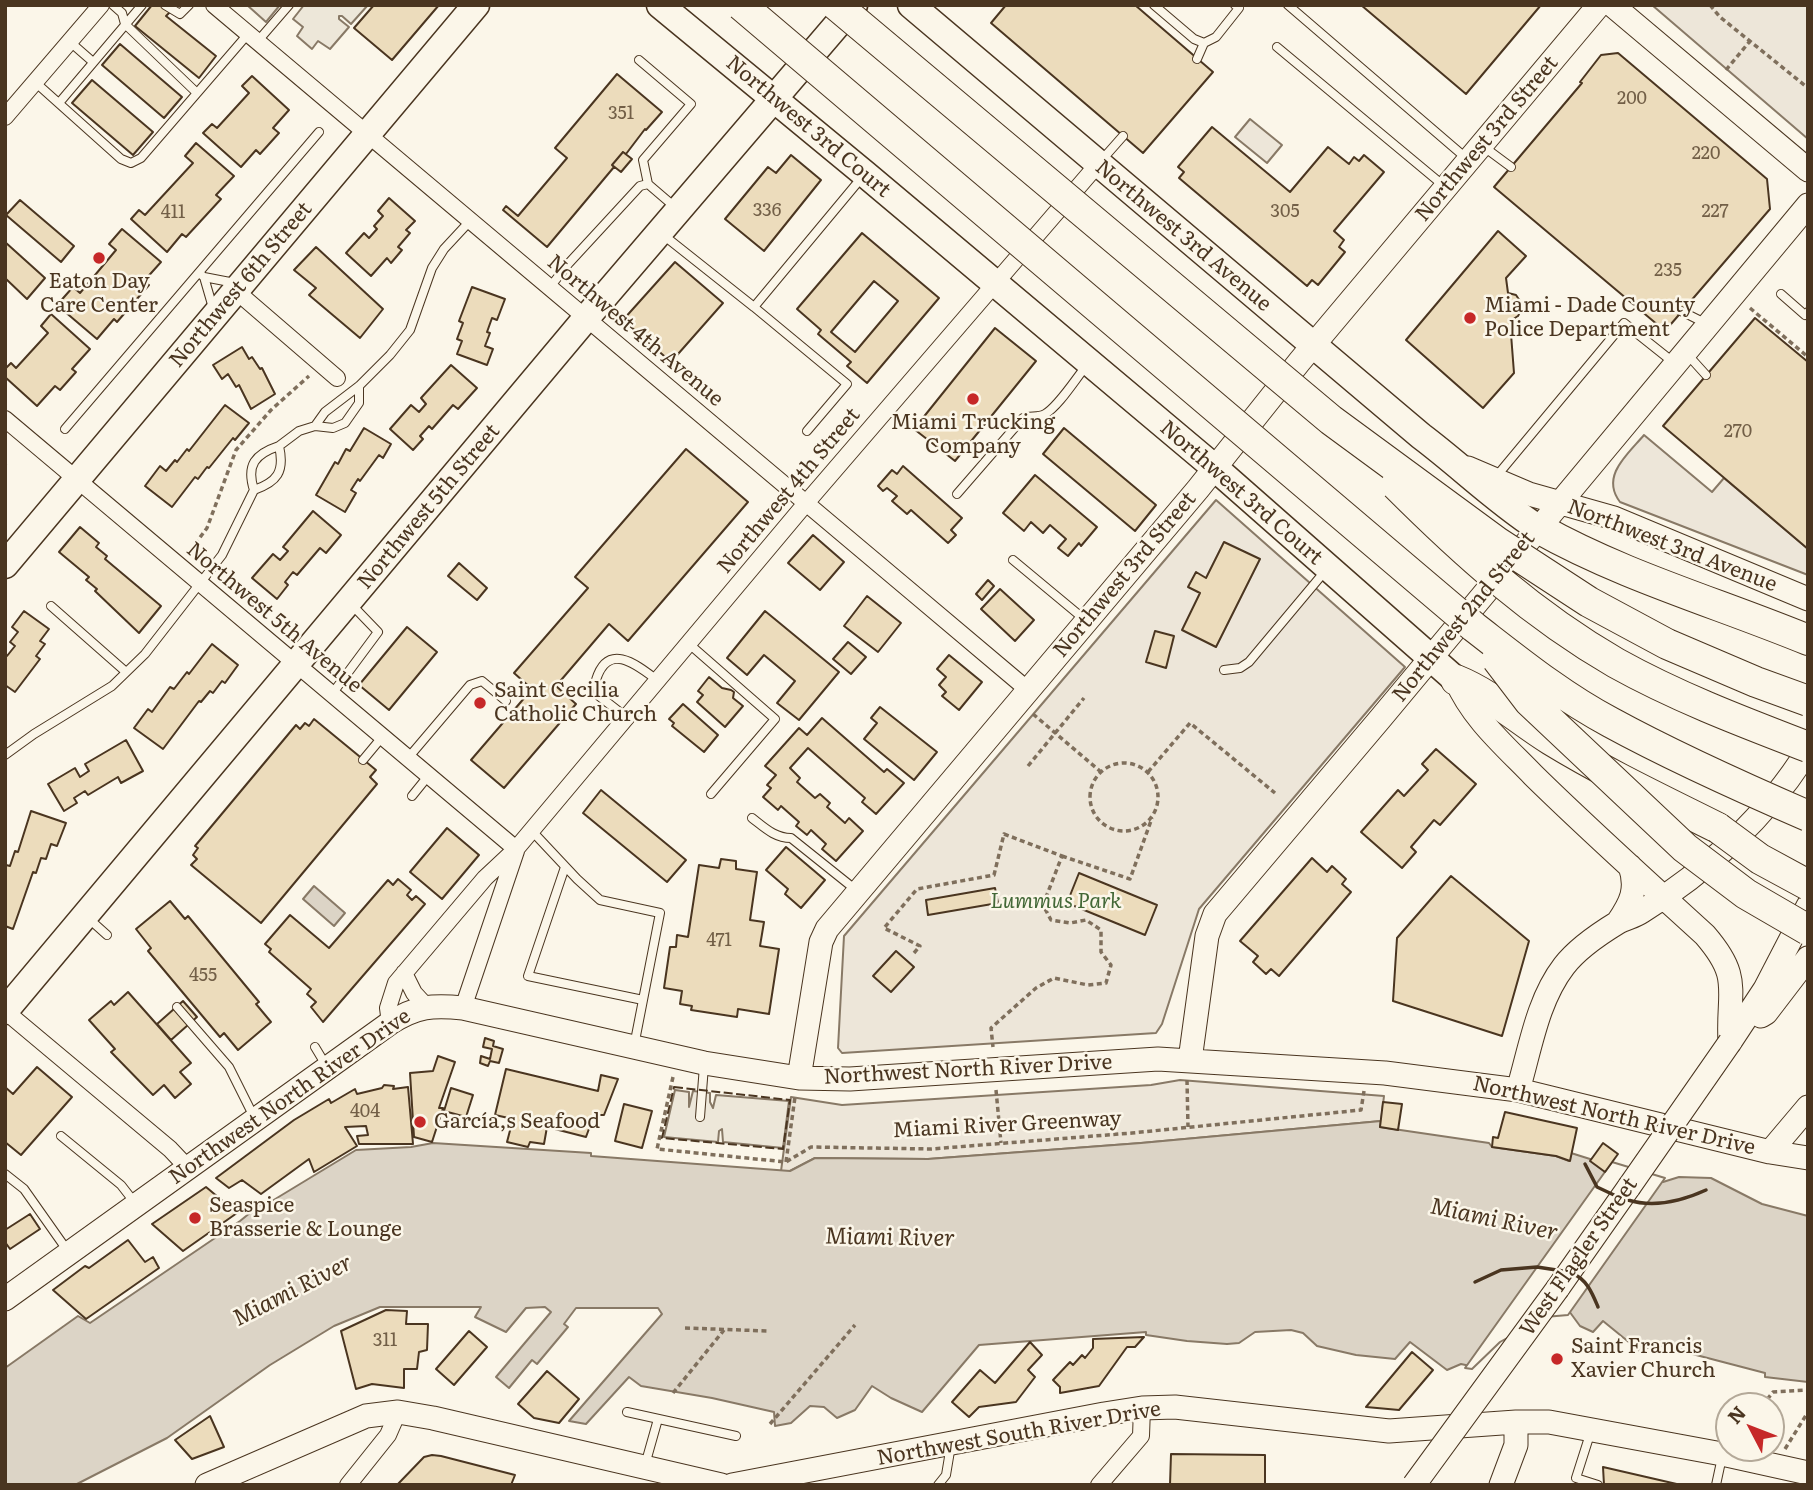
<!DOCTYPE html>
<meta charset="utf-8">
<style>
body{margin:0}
#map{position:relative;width:1813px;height:1490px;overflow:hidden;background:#fbf6e9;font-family:Literata,serif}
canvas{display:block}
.frame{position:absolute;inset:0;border:7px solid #4a3520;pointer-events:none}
.north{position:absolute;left:1715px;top:1392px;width:70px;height:70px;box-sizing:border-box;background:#fbf6e9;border:2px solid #b4a999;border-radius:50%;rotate:312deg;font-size:19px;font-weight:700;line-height:28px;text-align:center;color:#4a3520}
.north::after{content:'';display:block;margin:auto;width:24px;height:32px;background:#c62828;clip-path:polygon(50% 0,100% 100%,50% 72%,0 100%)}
</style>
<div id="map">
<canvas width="1813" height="1490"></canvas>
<div class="frame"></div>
<div class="north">N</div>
</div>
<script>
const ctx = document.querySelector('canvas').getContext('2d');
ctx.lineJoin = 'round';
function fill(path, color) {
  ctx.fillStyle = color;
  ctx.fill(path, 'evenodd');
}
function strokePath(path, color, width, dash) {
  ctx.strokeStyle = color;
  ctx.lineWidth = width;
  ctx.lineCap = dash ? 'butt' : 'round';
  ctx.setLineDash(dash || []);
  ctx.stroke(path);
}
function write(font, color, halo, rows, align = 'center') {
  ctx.font = font + ' Literata,serif';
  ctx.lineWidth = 5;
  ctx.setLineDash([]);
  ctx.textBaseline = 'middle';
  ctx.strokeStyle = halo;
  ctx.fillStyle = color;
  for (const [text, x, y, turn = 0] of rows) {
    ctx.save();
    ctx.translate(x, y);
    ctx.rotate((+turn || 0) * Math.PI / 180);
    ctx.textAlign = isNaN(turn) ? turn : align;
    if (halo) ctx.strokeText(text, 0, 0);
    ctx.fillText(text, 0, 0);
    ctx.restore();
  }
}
const green = new Path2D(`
 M247,5H280L266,22Z
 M1652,5H1808V139Z
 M1250,119L1282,145L1267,163L1235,137Z
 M1644,435L1712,492L1724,478L1808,549V575L1620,502C1600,476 1628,454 1644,435Z
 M1216,500L1405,667L1199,909L1162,1024L1156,1033L842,1053L838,1048L844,936Z
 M1180,1080L1384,1096L1381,1121L1141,1143L928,1159L815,1158L790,1171H781L791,1097L842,1105L1151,1085Z`);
fill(green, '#ede6d9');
strokePath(green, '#887966', 2);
const parking = new Path2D(`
 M304,5H368L351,24L342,16H339V19L349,27L330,49L318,41L312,49L297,36L303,27L293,19Z
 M675,1090L689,1092V1107L693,1091L710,1093V1102L713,1108L716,1095L789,1101L783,1148L723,1142L722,1129L719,1131L718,1142L664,1137Z`);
fill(parking, '#ede7d9');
strokePath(parking, '#887966', 2);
const water = new Path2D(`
 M314,886L345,913L334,926L303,899Z
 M1381,1121L1380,1127L1489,1143L1492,1147L1556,1156L1569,1161L1571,1153L1663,1182L1679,1177L1711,1178L1762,1204L1808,1216V1382L1765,1377V1373L1654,1344L1641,1352L1603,1321L1593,1332L1580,1326L1569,1311C1530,1309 1499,1343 1470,1366L1461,1364L1447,1370L1410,1342L1395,1359L1356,1355L1317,1346L1303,1333L1291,1330L1255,1332L1239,1343L1227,1344L1187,1341L1146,1335V1332L979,1345L922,1412L891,1398L872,1386L855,1410L837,1418L824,1407L810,1406L791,1423L775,1426L774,1412L712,1398L641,1386L629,1377L586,1424L569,1421L662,1314L658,1308H576L564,1324L568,1327L537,1364L532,1360L509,1388L496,1377L551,1312L545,1307L526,1308L506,1332L475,1317L481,1307H380L334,1326L270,1365L167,1438L75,1485H5V1368L78,1316L90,1323L240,1221L261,1204H267L356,1150L411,1147L433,1143L591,1153V1156L790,1171L815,1158L928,1159L1141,1143Z`);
fill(water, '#dcd4c6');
strokePath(water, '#887966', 2);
const pier = new Path2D(`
 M1612,1162L1665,1178L1568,1315L1545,1317L1500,1342L1472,1369L1465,1368Z`);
fill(pier, '#fbf6e9');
strokePath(pier, '#887966', 2);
const building = new Path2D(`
 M152,5H161L170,12L166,16L216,56L199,78L135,26Z
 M374,5H439L392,60L354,28Z
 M1006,5H1135L1213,72L1143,153L991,23Z
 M1361,5H1541L1466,94Z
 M120,44L182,97L164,118L102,65Z
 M1618,53L1767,179L1770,209L1665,331L1494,187L1582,83L1580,82L1601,55Z
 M617,74L662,112L646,130L645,129L626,154L623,152L612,165L614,167L547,247L503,210L506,206L518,216L567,158L555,148Z
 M252,76L289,110L273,128L279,133L260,154L256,150L241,167L203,133L212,124L217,128L249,93L242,86Z
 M92,80L153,132L133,155L72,103Z
 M1212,127L1290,192L1328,147L1349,164L1354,157L1359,161L1364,155L1384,172L1334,231L1344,240L1339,247L1345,252L1318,285L1312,280L1307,286L1179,178L1184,172L1178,167Z
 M196,143L234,176L216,195L221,199L186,237L182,234L167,252L131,219L139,210L145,215L193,163L185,156Z
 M623,152L632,159L621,172L612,165Z
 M791,155L821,180L764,251L725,219L768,167L776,173Z
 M389,198L415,221L406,230L410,233L398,247L402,250L391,263L387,258L371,276L346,253L364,233L369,238L377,229L374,226L383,216L378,211Z
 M20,200L74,246L61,262L6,215Z
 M122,229L161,262L144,281L149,285L117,322L114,319L97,339L57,305L73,287L80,293L116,250L109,244Z
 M1498,231L1526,256L1506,278L1508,293L1516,295L1520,301L1522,308L1518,316L1510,321L1514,373L1483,408L1406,340Z
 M862,233L939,298L867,383L847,366L851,362L818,334L821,330L797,309ZM874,281L898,301L855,352L831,332Z
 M5,242L45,278L27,299L5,278Z
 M316,247L383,309L360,338L309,295L316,288L294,270Z
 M675,262L723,303L671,362L623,320Z
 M472,287L505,299L497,320L492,318L487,332L490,333L485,346L493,349L487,365L457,354L462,341L457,339L463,323L459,321Z
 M51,314L90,349L72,369L76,372L60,390L55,386L37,406L5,377V369L11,363L16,368L48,333L41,326Z
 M1755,318L1808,362V549L1663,426Z
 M995,328L1036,361L955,461L914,429Z
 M242,347L249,359L252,357L260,369L262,368L275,394L251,409L239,385L236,387L228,374L222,379L213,365Z
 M451,365L477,388L458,409L453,405L432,429L429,426L420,436L423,439L413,450L390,429L411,405L419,412L426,404L421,398Z
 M225,405L249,423L235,440L233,438L209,468L207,467L198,479L195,477L172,507L145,486L160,466L166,471L175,460L177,462L187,449L189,451Z
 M364,428L391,444L383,458L379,455L360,481L358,479L351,490L356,493L345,512L316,495L335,462L338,464L346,449L350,451Z
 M1064,428L1156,505L1135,531L1043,454Z
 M686,449L748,502L628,641L609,624L556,686L576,704L504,788L471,760L532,689L514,673L588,588L575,577Z
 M903,466L962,518L951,530L956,535L948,543L911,510L907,514L892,501L897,496L887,488L883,491L878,486L892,470L897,474Z
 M1035,475L1097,527L1081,546L1079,543L1068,556L1058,548L1066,539L1050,525L1043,533L1031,522L1024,531L1003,513Z
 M313,511L341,535L326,553L320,548L297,575L293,572L285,582L288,585L277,599L252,578L273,554L280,560L288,551L283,547Z
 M80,527L99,543L96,547L107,556L105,559L161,606L139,633L95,591L97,589L86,580L89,577L59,552Z
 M813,535L844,562L820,590L788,563Z
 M1224,542L1260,559L1216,647L1182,630L1200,593L1188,587L1196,572L1206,578Z
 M459,563L487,588L477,600L448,576Z
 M988,580L994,586L982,600L976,594Z
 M1000,589L1034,620L1015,641L981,609Z
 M867,596L901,623L878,652L844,626Z
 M24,611L49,629L40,641L45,644L36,656L40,659L15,692L5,685V655L7,656L15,646L10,642L18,632L12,627Z
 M765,611L839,672L799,720L777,703L795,681L764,655L747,675L727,658Z
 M407,627L437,652L389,710L359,685Z
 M1155,631L1174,636L1166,668L1146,662Z
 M848,642L866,657L851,674L833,659Z
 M212,644L238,665L225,683L222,681L213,693L210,691L201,702L199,701L163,749L134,728L148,709L152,712L170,687L174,689L187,672L189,674Z
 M949,655L982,682L959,710L942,696L946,692L939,685L946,677L937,669Z
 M709,677L722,688L731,690L734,692L733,698L743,706L725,727L697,702L703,695L698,691Z
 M683,704L718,735L704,752L672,726L674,723L669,719Z
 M880,707L937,752L914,780L864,739L877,723L871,718Z
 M822,718L884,772L887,769L904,783L876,814L862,802L865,798L808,748L790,768L800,778L797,782L815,798L820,794L830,803L827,807L845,823L849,818L863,831L836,861L822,849L826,844L811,830L807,835L796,826L799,822L781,806L778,810L763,797L771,788L767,785L776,775L765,766L799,728L807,735Z
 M314,719L376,770L370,777L377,784L261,923L191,865L197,859L193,855L198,848L195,846L296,725L300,729L305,723L309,726Z
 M126,740L143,771L121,783L118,777L88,795L85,791L74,798L77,803L64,811L48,784L75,768L80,777L89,771L85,764Z
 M1436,749L1476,784L1440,825L1434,820L1411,847L1416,852L1402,868L1361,832L1398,790L1404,796L1428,770L1422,764Z
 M601,790L686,860L667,882L583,813Z
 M31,811L66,823L57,846L51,844L46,859L41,858L36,873L33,872L13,929L5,926V867L6,865L10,866L15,851L18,852Z
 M447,828L479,855L442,899L410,872Z
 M786,847L825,880L801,908L785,894L788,889L766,870Z
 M1312,858L1327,872L1332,866L1346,879L1342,884L1351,892L1279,976L1271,969L1266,974L1253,962L1258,956L1240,941Z
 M721,859L736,861V869L757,872L750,920L764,922L760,946L779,949L769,1014L738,1009L737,1017L691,1010L692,1006L680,1004L682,991L664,988L670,947H676L677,935L688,937L699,865L719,868Z
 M1079,873L1157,905L1145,935L1067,903Z
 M1451,876L1529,941L1502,1036L1393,1001L1397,938Z
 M398,879L411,890L407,895L412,900L416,896L425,904L323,1022L311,1007L316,1002L307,994L311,989L269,952L271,949L265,944L290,915L329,948L388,880L393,885Z
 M995,888L998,903L928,915L926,900Z
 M170,901L185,919L188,916L259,1002L256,1004L271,1022L238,1050L224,1033L220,1037L148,951L151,948L136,929Z
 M896,951L914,967L891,992L873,976Z
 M128,992L191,1063L180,1072L191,1084L175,1098L164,1085L153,1095L111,1052L115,1049L89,1020L111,1001L114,1005Z
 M183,1001L197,1017L171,1040L157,1024Z
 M485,1038L494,1041L493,1046L503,1049L499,1063L490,1061L488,1066L480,1063L481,1056L490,1059L492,1049L483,1047Z
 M438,1056L455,1062L439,1108H443L432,1142L414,1137L410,1073L433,1071Z
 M37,1067L72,1097L21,1155L5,1142V1087L13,1094Z
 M506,1069L598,1091L601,1075L618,1079L604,1115H594L586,1137L547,1127L544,1144L530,1142L528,1147L507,1142L513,1119L495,1115Z
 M384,1085L394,1086L393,1089L408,1087L413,1144H359L357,1136L368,1135L366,1126L345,1127L357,1146L314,1172L309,1159L261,1194L242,1180L229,1188L216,1178L294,1120L329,1099L331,1103L355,1089L357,1094L382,1088Z
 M451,1088L473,1095L466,1117L444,1111Z
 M1383,1102L1402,1104L1398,1130L1380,1127Z
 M624,1104L652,1111L642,1148L615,1141Z
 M1505,1112L1577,1128L1570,1161L1556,1156L1492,1147L1493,1137L1498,1138Z
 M1603,1143L1618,1154L1605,1172L1590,1161Z
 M206,1187L237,1213L183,1251L152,1224Z
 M30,1214L40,1229L10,1249L5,1242V1230Z
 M128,1240L145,1262L153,1257L159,1268L86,1319L53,1290L85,1266L89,1268Z
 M386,1310L407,1311L406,1324H428L427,1350L419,1352L417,1369H404V1388L372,1384L356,1389L341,1331Z
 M469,1331L487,1347L454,1385L436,1369Z
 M1144,1337L1135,1347H1127L1099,1386L1060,1393V1387L1053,1380L1070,1362L1073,1365L1082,1355L1085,1358L1093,1348V1339Z
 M1030,1342L1042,1355L1028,1370L1035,1377L1016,1402L979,1407L969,1417L952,1402L980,1370L995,1383Z
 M1412,1352L1433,1370L1399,1410L1366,1407Z
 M547,1371L579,1399L559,1423L534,1418L518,1404Z
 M210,1416L224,1447L192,1459L175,1440Z
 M1171,1454L1265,1455V1485H1170Z
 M432,1455L441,1456L515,1475L511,1485H397L424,1457Z
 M1603,1467L1681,1485H1604Z`);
fill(building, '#ecdcbc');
strokePath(building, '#4a3520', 2);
const lane = new Path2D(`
 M113,5L122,13L125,24L197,93
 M165,5L180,14L189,5
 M1154,5L1194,39L1204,43L1216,37L1239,8L1235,5
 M1288,5L1466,158
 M69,41L93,62
 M257,42L289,5
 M1277,47L1444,186
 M1197,59L1204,43
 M639,60L691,104L643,160L648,184L676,208
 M35,82L121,159L131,163L141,158L248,34
 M59,103L142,5
 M1484,147L1511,167
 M1100,162L1123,136
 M662,234L754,307L863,176
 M199,273L204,277L213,308
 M204,277L235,283
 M550,287L569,263L640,186L648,184
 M1781,294L1805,315L1808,312
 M754,307L847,384L807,431
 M1681,311L1707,324
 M1687,354L1706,375
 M315,426L325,412L359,386L390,355L410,330L432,268L444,249L470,221
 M65,429L319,132
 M279,446L299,431L315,426L333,428L345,423L359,403V386
 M1495,478L1624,323L1673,362
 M957,494L1023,418C1030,415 1038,418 1045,414C1059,406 1076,378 1087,365
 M1013,560L1084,619
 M51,606L126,672
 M688,643L775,719L711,794
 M1224,670L1240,668L1249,662L1326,570
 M332,694L378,632L351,604
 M626,717L599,696L596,680C608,641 637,665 657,680
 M5,755L34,734L112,686L145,654L222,555L254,490C277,482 285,472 279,446C255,454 246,465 254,490
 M408,758L470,685L482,681L506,701
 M363,760L383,736
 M412,796L429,775
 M752,818C765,828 775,838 791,838L856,890
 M531,830L577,879L600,900L660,913L634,1046
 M565,867L528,976L643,1000
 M88,918L107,935
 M177,1007L229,1067L254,1117
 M315,1047L327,1067
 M700,1117L704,1066
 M61,1136L121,1185L135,1203
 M5,1174L24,1189L67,1250
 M627,1412L736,1436
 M1591,1431L1576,1478L1598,1485
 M645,1465L658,1419
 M938,1485L946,1475L951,1445
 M1716,1485L1722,1457`);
const street = new Path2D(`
 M214,5C485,233 757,461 1028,690
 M5,117L101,5
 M236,291L337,378
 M5,419L516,849
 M404,973L414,993L426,1006
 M463,1008L516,851
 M5,1011L170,1149L188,1168
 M390,1023L388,1008L396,983L485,878L516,849L807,502L1098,164
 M348,1485L388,1435L398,1412
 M1099,1485L1141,1436L1142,1408`);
const secondary = new Path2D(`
 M1612,5L1808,170
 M1468,468L1529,494L1614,518L1808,599
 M1456,680C1472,718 1505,746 1533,775C1589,830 1647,882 1705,935C1743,979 1727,990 1730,1042
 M1618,922C1631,903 1638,889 1630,866
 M1761,1016L1766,1013L1808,958
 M1730,1042L1765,989L1808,906
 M1190,1060L1207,936L1215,914L1380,719L1808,205
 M799,1078L821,942L827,929L1198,489L1300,361L1599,5
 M1518,1090C1530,1050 1537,1001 1564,966C1577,949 1599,934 1617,923C1625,918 1634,917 1641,912C1706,872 1768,815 1808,750
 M1770,1152L1808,1107
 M1558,1288L1629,1187
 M5,1299L390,1023C417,1006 432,1005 463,1008L704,1063L799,1078L850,1079L1158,1059L1385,1073L1518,1090L1770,1152L1808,1158
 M207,1485L366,1416L398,1412L433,1418L721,1485
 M732,1485L1104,1414L1142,1408L1175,1407L1389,1431L1516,1422H1549L1722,1454L1808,1473
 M1501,1485L1516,1445V1422`);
const primary = new Path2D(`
 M660,5L865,174L1215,468L1456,680
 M911,5L1421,436C1461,466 1496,501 1538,528
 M5,565L476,5
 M5,1011L587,317L854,5`);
const highway = new Path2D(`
 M1538,528C1623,576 1718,603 1808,640
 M1456,680C1491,694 1520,721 1551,740C1605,773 1662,800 1718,828`);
strokePath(lane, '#4a3520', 10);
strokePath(street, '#4a3520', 18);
strokePath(secondary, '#4a3520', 25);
strokePath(primary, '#4a3520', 29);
strokePath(highway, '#4a3520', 32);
strokePath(new Path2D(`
 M1710,5L1720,17L1808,88
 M1726,70L1750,41
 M1750,308L1808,357
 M5,464L6,463
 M190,551L207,528L236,450L271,410L309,376
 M1033,714L1101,772
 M1090 797a34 34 0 1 1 68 0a34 34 0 1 1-68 0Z
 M1028,766L1084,698
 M1148,772L1190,723L1275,793
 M1062,856L1130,879L1152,818
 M914,953L920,946L884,928L917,889L994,875L1004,834L1062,856L1043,905L1051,920L1070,923L1086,920L1101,930V952L1111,965L1106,983L1088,985L1054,978L1036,988L991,1028L993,1047
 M673,1077L657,1149L786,1162L811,1147L931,1149L1132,1133L1361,1110L1364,1091
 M1187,1080L1188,1127
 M996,1090L1001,1143
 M786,1162L795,1097
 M685,1328L768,1331
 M673,1393L724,1330
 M1762,1406L1773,1392L1808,1390
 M770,1424L855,1325
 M1785,1449L1808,1412`), '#7f6f5c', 3.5, [5, 3.5]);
strokePath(lane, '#fbf6e9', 8);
strokePath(street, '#fbf6e9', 16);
strokePath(secondary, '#fbf6e9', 23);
strokePath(primary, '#fbf6e9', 26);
strokePath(highway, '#fbf6e9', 30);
const secondaryBridge = new Path2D(`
 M1629,1187L1730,1042
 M1414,1485L1558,1288`);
const highwayBridge = new Path2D(`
 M741,5L1474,627C1518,661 1561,696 1610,722C1674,757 1741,787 1808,816
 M836,5L1331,420L1497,542L1589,602L1667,644L1756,682L1808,701
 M1396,485C1464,553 1533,615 1616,663C1677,697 1743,722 1808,747
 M1497,659L1529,701L1685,848L1746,894L1808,930
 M1718,828L1760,859L1808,885`);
strokePath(secondaryBridge, '#4a3520', 25, []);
strokePath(highwayBridge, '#4a3520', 32, []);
strokePath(secondaryBridge, '#fbf6e9', 23);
strokePath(highwayBridge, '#fbf6e9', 30);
strokePath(new Path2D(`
 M674,1087L790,1100L783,1149L662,1138Z`), '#4a3520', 2, [9, 3.5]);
strokePath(new Path2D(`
 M1585,1164L1597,1187L1614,1195
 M1628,1200C1654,1208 1682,1201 1706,1190
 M1573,1274C1587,1279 1593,1295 1598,1307
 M1475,1282L1501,1270L1537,1267L1563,1271`), '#4a3520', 3.5);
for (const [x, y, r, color] of [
 [99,258,7,"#c62828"],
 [1470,318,7,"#c62828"],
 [973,399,7,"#c62828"],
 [480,703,7,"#c62828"],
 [420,1122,7,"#c62828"],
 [195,1218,7,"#c62828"],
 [1557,1359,7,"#c62828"]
]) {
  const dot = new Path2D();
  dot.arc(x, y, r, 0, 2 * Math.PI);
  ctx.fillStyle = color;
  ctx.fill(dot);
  strokePath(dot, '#fbf6e9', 2.5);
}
write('18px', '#725f47', null, [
 ["200",1632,99],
 ["351",621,114],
 ["220",1706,154],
 ["336",767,211],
 ["305",1285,212],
 ["227",1715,212],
 ["411",173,213],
 ["235",1668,271],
 ["270",1738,432],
 ["471",719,941],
 ["455",203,976],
 ["404",365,1112],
 ["311",385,1341]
]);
write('21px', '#4a3520', '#fbf6e9', [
 ["Northwest 3rd Court",808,127,40],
 ["Northwest 3rd Street",1487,139,-50],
 ["Northwest 3rd Avenue",1183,236,40],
 ["Northwest 6th Street",241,285,-50],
 ["Northwest 4th Avenue",635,331,40],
 ["Northwest 4th Street",789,491,-50],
 ["Northwest 3rd Court",1241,493,41],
 ["Northwest 5th Street",429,507,-50],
 ["Northwest 3rd Avenue",1672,546,21],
 ["Northwest 3rd Street",1125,575,-50],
 ["Northwest 2nd Street",1464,617,-51],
 ["Northwest 5th Avenue",274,618,40],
 ["Northwest North River Drive",968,1070,-3],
 ["Northwest North River Drive",290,1097,-35],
 ["Northwest North River Drive",1614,1116,13],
 ["Miami River Greenway",1007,1125,-3],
 ["West Flagler Street",1579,1257,-55],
 ["Northwest South River Drive",1019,1434,-10]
]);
write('21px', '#4a3520', '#fbf6e9', [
 ["Eaton Day",99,282,"center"],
 ["Care Center",99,306,"center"],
 ["Miami - Dade County",1484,306],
 ["Police Department",1484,330],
 ["Miami Trucking",973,423,"center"],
 ["Company",973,447,"center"],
 ["Saint Cecilia",494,691],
 ["Catholic Church",494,715],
 ["García,s Seafood",434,1122],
 ["Seaspice",209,1206],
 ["Brasserie & Lounge",209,1230],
 ["Saint Francis",1571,1347],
 ["Xavier Church",1571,1371]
], 'left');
write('italic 21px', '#436837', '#fbf6e9', [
 ["Lummus Park",1056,902]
]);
write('italic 23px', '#4a3520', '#fbf6e9', [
 ["Miami River",1494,1220,12],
 ["Miami River",890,1238,1],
 ["Miami River",293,1291,-27]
]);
</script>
